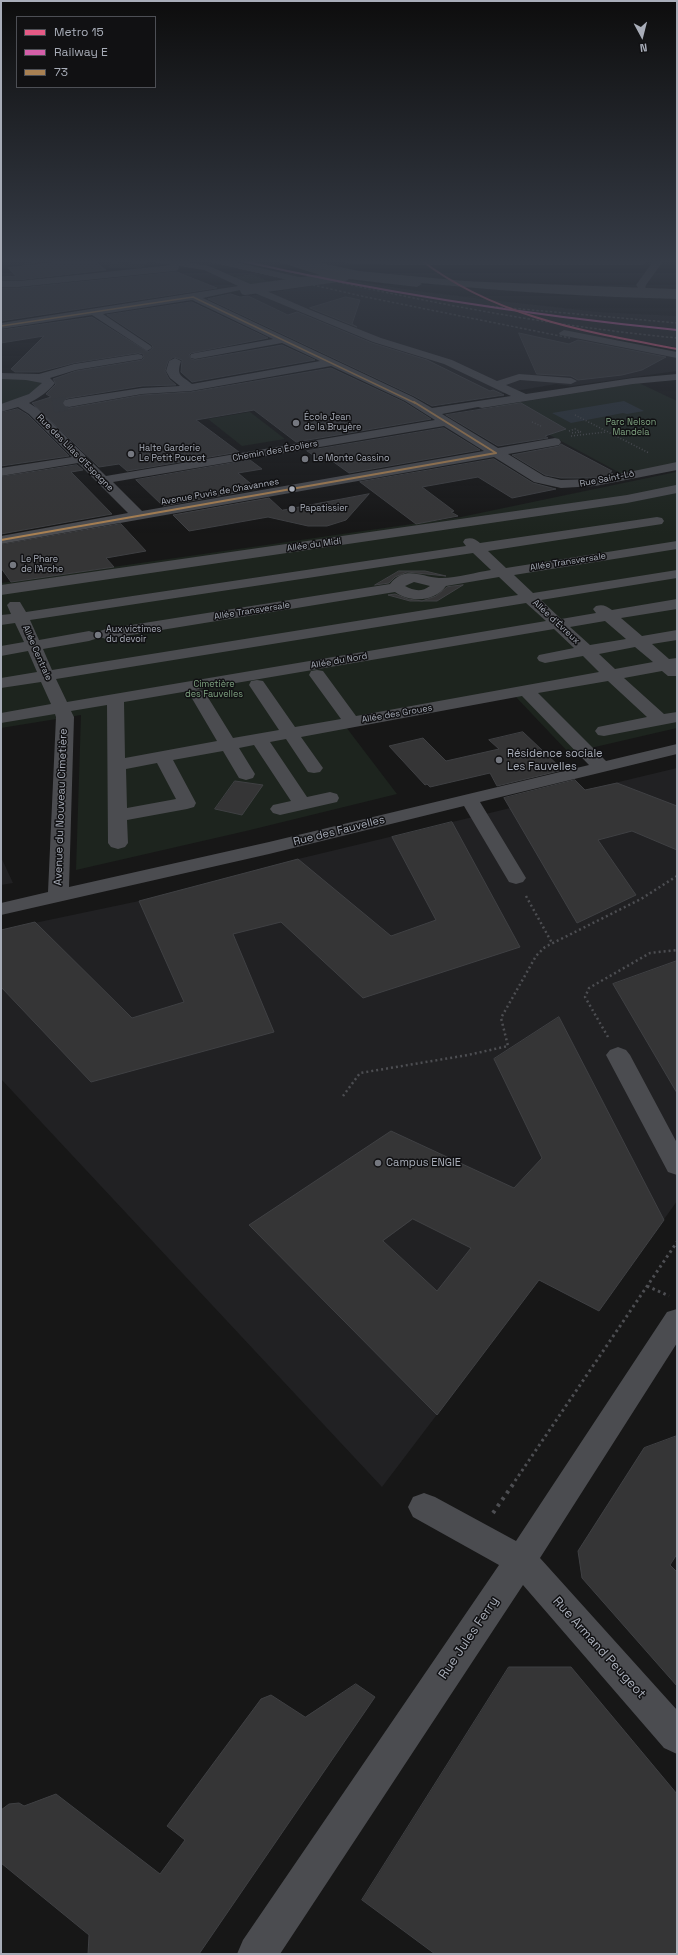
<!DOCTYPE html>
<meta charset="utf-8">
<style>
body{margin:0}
#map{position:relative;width:678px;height:1955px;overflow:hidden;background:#171717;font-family:"Space Grotesk",sans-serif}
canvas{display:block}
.frame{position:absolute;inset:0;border:2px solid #a8adb8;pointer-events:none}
.legend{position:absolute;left:16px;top:16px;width:140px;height:72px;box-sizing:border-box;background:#111113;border:1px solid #4d4f55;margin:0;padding:5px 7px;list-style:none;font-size:12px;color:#a8adb8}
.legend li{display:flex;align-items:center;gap:8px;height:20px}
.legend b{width:20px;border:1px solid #4d4f55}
.north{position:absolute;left:622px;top:16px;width:40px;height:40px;-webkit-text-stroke:3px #111113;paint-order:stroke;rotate:173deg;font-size:11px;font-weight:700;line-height:16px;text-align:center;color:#a8adb8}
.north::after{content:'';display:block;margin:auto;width:14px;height:18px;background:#a8adb8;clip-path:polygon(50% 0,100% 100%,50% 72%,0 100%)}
</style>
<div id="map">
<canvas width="678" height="1955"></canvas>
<div class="frame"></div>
<ul class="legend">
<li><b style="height:5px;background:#e45a85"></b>Metro 15</li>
<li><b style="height:5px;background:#d45fa9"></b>Railway E</li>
<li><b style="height:5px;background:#a98153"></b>73</li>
</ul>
<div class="north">N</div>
</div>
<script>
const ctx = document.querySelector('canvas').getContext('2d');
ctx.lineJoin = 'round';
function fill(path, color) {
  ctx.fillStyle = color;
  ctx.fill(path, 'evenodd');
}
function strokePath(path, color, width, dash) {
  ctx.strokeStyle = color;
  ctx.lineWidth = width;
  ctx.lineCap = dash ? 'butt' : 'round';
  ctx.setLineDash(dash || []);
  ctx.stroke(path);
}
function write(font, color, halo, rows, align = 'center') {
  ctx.font = font + ' "Space Grotesk",sans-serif';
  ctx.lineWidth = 3;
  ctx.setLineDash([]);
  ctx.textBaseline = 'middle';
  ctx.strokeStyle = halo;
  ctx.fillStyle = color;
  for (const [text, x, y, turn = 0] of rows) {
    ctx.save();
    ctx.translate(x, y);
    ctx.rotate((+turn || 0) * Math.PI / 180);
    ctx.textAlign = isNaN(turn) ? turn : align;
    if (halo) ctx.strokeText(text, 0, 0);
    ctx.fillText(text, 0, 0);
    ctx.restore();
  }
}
fill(new Path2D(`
 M348,280L425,292L509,302L600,312L677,316V347L592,337L677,353V371L571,386L556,384L481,397L342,339L247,296Z
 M677,768V1201L599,1311L539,1280L382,1487L1,1079V930L139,901L298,859Z
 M1,857L13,883L1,885Z`), '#212123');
fill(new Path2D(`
 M100,260L118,262L120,264L127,266L131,263L127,260L148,262L142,268H110L107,266L111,265V262Z
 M252,274L270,282L249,285L232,277Z
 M1,378H32L44,384C34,396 15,399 1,404Z
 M639,383L677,401V463L622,474L496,406Z
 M250,412L285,439L242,446L208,419Z
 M676,472L677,728L569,753L515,696L346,727L397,794L246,831L76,870L81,715L1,728V583L461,517Z`), '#1d241e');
fill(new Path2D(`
 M624,401L644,411L627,414L623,413L571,423L552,413Z`), '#2a3239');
const building = new Path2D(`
 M81,260H94L106,270L19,280H1V277L16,276L8,268Z
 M177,272L217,288L1,321V288H19Z
 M231,294L240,297L248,296L288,315L297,312L372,343L427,360L490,391L493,390L504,395L432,406L414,396L208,299Z
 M346,297L360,300L352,324L357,327L310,308Z
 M192,302L268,338L191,353L189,355L191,359L195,360L282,345L315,360L192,382L181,372L182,360L174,357L168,361L165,371L169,379L176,385L142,386L69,398L65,399L62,402L64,407L69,408L142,395L191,392L331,368L404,402L431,419L296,442L254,410L196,420L239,452L127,471L119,464L99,467L32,403L51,397L46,394L56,384L53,379L76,371L142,360L144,358L143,354L138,353L74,363L39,372H15L11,369L44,336L1,343V330L92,317L148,352L153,348L152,345L107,315Z
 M519,333L569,344L578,340L666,357L642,370L622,375L578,380L571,376L537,374Z
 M521,403L566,429L545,436L548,438L498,446L446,415Z
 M18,409L28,415L69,456L1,466V413Z
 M444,428L480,450L349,473L328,458L319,459L307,451Z
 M561,444L612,471L609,472L613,474L595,478H561L545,475L512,455L559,446Z
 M494,459L533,483L556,489L512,498L478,477L422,487L454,511L451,512L458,516L416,524L360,482Z
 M250,460L262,469L238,473L257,489L163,506L136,480Z
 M77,465L83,470L71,472L112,514L1,534V477Z
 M369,494L346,520L327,526H308L268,517L189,531L173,515L269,498L282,510Z
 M121,524L146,551L106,558L114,567L11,582L1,568V545Z
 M399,571H425L446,576L407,572L395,577L389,583L375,585Z
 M463,585L437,601H410L388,595L395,594L408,599L422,601L436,596L447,587Z
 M523,732L563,770L497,786L490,773L430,787L427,784L425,785L389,746L423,738L446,761L499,749L489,740Z
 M575,780L585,790L617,783L677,806V850L632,831L598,840L636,895L577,923L504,798Z
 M235,781L263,785L242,815L215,809Z
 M452,822L520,947L363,998L281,922L233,934L274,1032L91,1082L1,987V930L35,922L132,1018L184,1002L139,901L298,859L391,936L436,920L392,837Z
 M677,961V1093L613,984Z
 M559,1017L664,1220L599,1311L539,1280L437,1415L249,1225L391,1131L514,1188L542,1158L494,1059ZM413,1219L471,1248L437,1291L383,1241Z
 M677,1436V1554L670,1565L677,1572V1686L582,1578L578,1551L644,1448Z
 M509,1667H571L677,1794V1954H435L362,1900Z
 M356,1684L375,1697L199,1954H88L89,1935L1,1863V1810L9,1804L19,1803L24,1806L56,1794L160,1874L185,1840L167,1826L261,1699L271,1695L305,1717Z`);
fill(building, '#353536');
strokePath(building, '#3f4043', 1);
strokePath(new Path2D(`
 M53,406L69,403`), '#343537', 14, [14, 6]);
strokePath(new Path2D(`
 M26,265L24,264L58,260`), '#4d4e52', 1, [1, 1.5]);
strokePath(new Path2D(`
 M575,415L649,453
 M532,422L541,426
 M569,431L575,429L581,432L571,433
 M571,436L606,432`), '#4d4e52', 1.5, [1, 2]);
strokePath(new Path2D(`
 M526,896L552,943
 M608,1037L585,997L589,988L650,953L677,950
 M343,1096L360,1073L468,1055L508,1046L501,1018L536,956L545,947L641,899L677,876`), '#4d4e52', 2.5, [2, 3]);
strokePath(new Path2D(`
 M647,1286L669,1296
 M515,1481L677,1242`), '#4d4e52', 3, [2.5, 3.5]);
strokePath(new Path2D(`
 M493,1513L516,1480`), '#4d4e52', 4, [3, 5]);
fill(new Path2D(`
 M151,260H174L209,266L308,309L381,338L452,360L497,381L519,374L571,378L577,381L571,384L520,380L506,385L526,394L633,378L677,374L676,380L633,384L482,408L478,407L442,414L498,448L555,438L559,439L561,442L559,445L508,454L544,476L561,480L595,479L677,462V470L595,486L561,488L534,482L494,457L1,544V536L128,513L78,463L1,476V468L72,457L29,414L18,407L1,412V404L29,394L42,383L26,380L1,379V373L39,374L74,364L138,354L142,355L143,357L142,359L76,370L50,378L55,383C48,392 39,398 29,403L37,408L106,476L435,420L405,401L331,366L191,391L142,394L69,407L65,406L63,403L65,400L69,399L142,388L180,386L170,378L166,371L169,361L175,358L181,361C176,376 181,375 192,384L320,361L282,343L195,359L191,358L190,356L191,354L195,353L273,339L192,300L103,314L151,346L152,348L147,351L92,315L1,329V323L238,286L204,270L179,266L178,270L175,271L19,287H1V281H19L172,265L153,262ZM245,289L373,342L444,364L511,396L432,408L413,397L203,298ZM444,426L484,451L142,511L113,482Z
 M209,260H226L308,279L310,281L305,284L211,262Z
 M277,260H292L324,270L417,281L422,284L417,287L323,276L279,262Z
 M342,260H649L642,265H391L347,263Z
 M654,260H664L646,285L645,289H639L636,285Z
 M564,330L677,352V358L560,335L559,333Z
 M676,485L677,493L627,503L1,595V585L627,495Z
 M657,517L662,518L664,521L662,524L488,551L506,568L677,541V549L514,575L533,593L677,570V578L541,600L561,619L596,613L593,609L596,606C603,604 606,606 612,610L677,599V609L621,618L642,636L677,630V640L652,644L669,659L677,658V676H668L662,671L624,678L664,714L677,712V722L604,736L598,735L595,731L598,727L647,717L608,681L538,693L606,761L677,744V754L480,802L526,878L523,882L516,884L509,882L464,806L269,854L1,915V903L48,892L56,717L55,714L1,723V713L51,704L41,682L1,688V678L37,672L28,651L1,656V646L24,642L15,623L1,625V615L11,614L7,605L10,602H20L26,612L466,546L463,542L465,539C472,537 475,539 480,543ZM473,553L491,570C476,572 454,579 439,578C421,577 405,565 390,584L106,629L100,631L98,634L100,637L106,639L395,592C411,603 434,602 446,586L499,577L518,595L52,670L43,649L89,641L95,639L97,636L95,633L89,631L39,640L30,620ZM414,582L430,586C422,592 414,591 405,586ZM526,603L546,621L67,702L56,679ZM605,621L626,639L590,645L570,627ZM554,629L574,648L539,655L537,658L539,661L545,663L583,656L599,672L356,716L323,671L317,670L311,671L309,675L341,719L295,727L263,681L257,680L251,681L249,685L279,730L233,738L204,691L198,690L192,691L190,695L217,741L125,758L124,702ZM635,647L653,662L615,669L599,654ZM522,696L589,765L269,842L69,887L74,717L71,711L107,705L108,843L111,847L118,849L125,847L128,843L127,820L187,809L194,807L196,803L173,760L223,751L239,778L246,780L253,778L255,774L239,748L254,745L291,801L273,805L270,809L273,813L280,815L337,802L339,798L337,794L330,792L307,797L270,742L286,739L308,772L314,773L320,772L323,768L301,737ZM157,763L176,799L127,808L126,769Z
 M618,1047L626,1050L630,1055L677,1143V1175L668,1172L606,1055L610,1050Z
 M677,1309V1343L540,1558L677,1710V1754L664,1748L523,1585L280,1954H237L243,1940L499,1565L413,1517L408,1507L413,1497L424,1493L435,1497L516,1541L667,1312Z`), '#4b4c50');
fill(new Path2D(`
 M292,260H307L359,271L486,283L581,289L677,293V299C595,297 513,292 431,284C385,279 339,276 294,262Z`), '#4d4f52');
fill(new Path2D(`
 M459,281L677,289V295L456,286L454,284Z`), '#4e4e51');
strokePath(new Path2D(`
 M203,260L366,297L570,338
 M241,260C385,294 529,324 677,338
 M487,306L677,323`), '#4b4c4f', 1.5, [2.5, 2]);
strokePath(new Path2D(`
 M245,290L345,276`), '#4b4c50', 10);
strokePath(new Path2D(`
 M193,297L415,403
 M1,326L193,297`), '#a98153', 1.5);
strokePath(new Path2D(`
 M414,402L496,453
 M1,540L496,453`), '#a98153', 2);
strokePath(new Path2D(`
 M237,260C382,293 529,315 677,330`), '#d45fa9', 2);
strokePath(new Path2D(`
 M421,260C495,317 587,332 677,349`), '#e45a85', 2);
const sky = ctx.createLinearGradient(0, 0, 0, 534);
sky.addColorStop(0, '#0d0d0d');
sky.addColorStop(0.49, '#363c47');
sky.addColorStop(1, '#363c4700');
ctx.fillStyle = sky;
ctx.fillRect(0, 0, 678, 534);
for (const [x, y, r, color] of [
 [296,423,4,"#757880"],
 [131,454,4,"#757880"],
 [305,459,4,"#757880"],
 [292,489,3.5,"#a8adb8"],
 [292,509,4,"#757880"],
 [13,565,4,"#757880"],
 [98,635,4,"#757880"],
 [499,760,4,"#757880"],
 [378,1163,4,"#757880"]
]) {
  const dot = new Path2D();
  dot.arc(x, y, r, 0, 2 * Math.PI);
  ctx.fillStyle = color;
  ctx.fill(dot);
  strokePath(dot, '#111113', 1.5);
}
write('9px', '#a8adb8', '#111113', [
 ["École Jean",304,418],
 ["de la Bruyère",304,428],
 ["Halte Garderie",139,449],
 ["Le Petit Poucet",139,459],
 ["Le Monte Cassino",313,459],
 ["Papatissier",300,509],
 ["Le Phare",21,560],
 ["de l'Arche",21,570],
 ["Aux victimes",106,630],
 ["du devoir",106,640]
], 'left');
write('9px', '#7fa381', '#111113', [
 ["Parc Nelson",631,423],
 ["Mandela",631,433],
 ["Cimetière",214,685],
 ["des Fauvelles",214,695]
]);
write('9px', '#a8adb8', '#111113', [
 ["Chemin des Écoliers",275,451,-10],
 ["Rue des Lilas d'Espagne",75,453,45],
 ["Rue Saint-Lô",607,479,-11],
 ["Avenue Puvis de Chavannes",220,492,-10],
 ["Allée du Midi",314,545,-8],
 ["Allée Transversale",568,562,-9],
 ["Allée Transversale",252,611,-9],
 ["Allée d'Évreux",556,622,43],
 ["Allée Centrale",37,653,66],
 ["Allée du Nord",339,661,-10],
 ["Allée des Groues",397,714,-10]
]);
write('11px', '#a8adb8', '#111113', [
 ["Résidence sociale",507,754],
 ["Les Fauvelles",507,767],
 ["Campus ENGIE",386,1163]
], 'left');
write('11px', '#a8adb8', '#111113', [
 ["Avenue du Nouveau Cimetière",61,807,-88],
 ["Rue des Fauvelles",339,831,-14]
]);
write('13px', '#a8adb8', '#111113', [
 ["Rue Jules Ferry",469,1638,-56],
 ["Rue Armand Peugeot",599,1648,48]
]);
</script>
